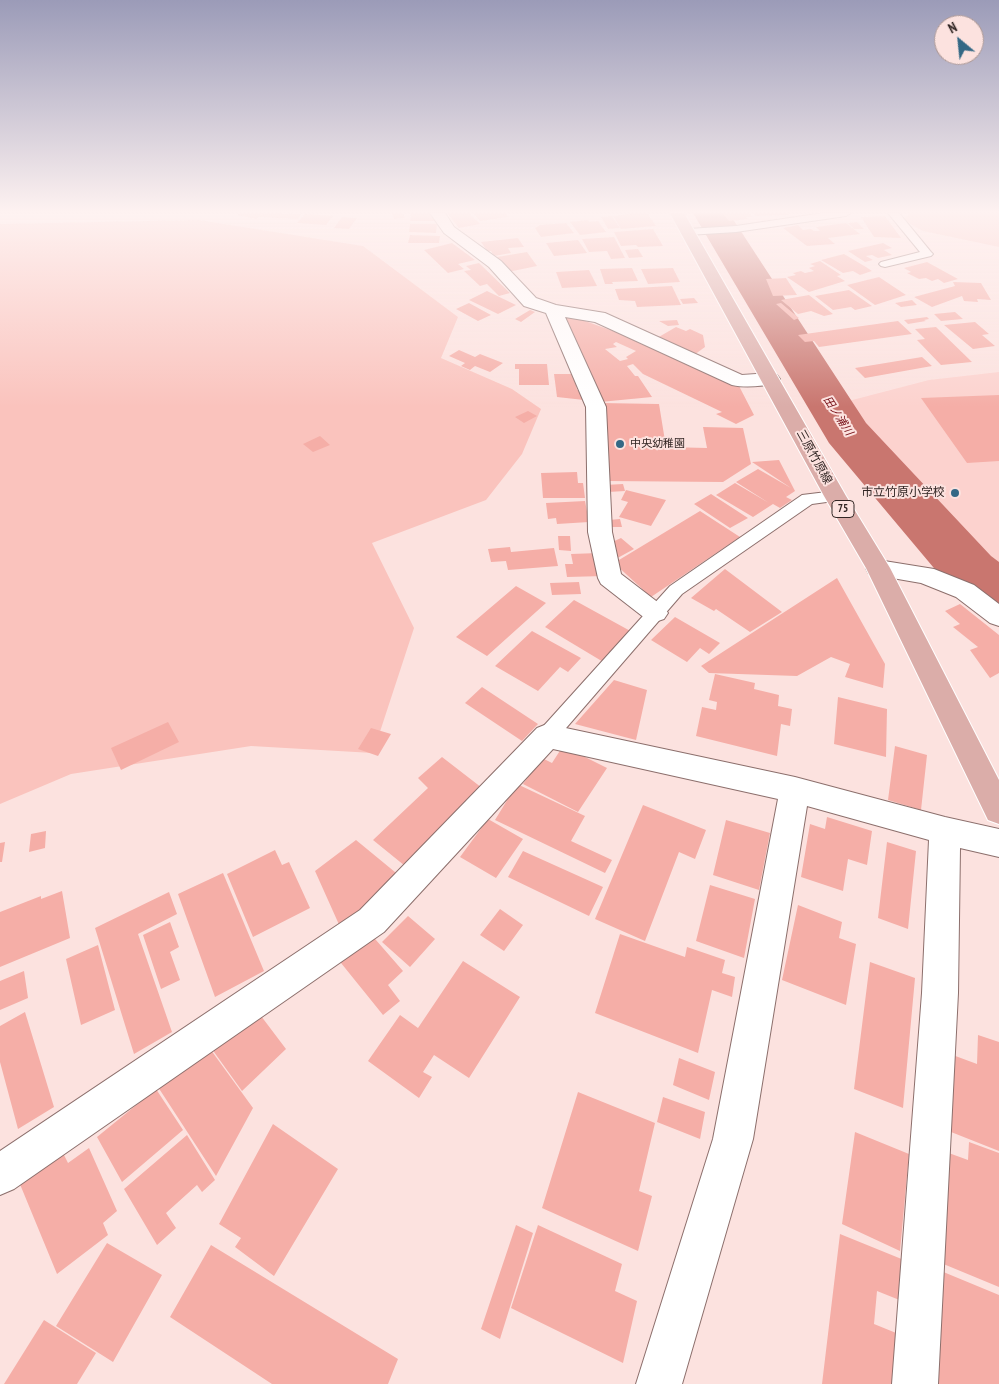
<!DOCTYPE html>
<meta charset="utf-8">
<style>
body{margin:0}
#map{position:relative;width:999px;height:1384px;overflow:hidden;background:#fce2df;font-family:"PT Sans Narrow",sans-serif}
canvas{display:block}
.north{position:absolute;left:934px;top:15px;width:50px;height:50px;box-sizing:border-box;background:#fce2df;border:1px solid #ab9794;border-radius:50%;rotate:332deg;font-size:14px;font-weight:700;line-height:20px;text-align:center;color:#322624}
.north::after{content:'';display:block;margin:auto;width:18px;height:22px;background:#346885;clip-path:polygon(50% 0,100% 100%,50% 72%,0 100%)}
</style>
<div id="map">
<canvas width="999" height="1384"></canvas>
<div class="north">N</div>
</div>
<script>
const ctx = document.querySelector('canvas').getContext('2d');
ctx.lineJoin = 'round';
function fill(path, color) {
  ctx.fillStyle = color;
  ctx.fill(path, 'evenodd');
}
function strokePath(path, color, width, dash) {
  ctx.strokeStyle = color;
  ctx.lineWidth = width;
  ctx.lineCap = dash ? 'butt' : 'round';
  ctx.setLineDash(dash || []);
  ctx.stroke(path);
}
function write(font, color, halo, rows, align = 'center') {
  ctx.font = font + ' "PT Sans Narrow","Noto Sans JP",sans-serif';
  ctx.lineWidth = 4;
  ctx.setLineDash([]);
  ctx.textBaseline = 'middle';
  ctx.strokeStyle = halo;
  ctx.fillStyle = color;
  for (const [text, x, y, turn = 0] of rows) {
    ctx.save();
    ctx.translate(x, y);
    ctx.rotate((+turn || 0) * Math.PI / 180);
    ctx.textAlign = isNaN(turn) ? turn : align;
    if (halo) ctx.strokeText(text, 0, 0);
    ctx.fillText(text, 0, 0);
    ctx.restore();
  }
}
fill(new Path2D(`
 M999,372V576L965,551L856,435L837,404L929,380Z`), '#fcd2ce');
fill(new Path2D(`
 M910,213H999V247L923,231L903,220Z
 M199,220L363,246L458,317L441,358L512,389L541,409L522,454L486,500L372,543L414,628L373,753L251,746L71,774L0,804V224Z`), '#fac3bd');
fill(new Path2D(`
 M693,213H729L866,423L991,556L999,562V614L977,607L949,586L829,443Z`), '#c9766f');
fill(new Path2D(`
 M240,213H264L256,219L237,215Z
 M265,213H277L301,214L298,219L259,217Z
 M392,213H403L405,218L394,219Z
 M411,213H431L436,221H410Z
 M447,213H469L480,224L459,228Z
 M473,213H505L509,217L480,221Z
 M630,213H647L656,226L621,229L613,216L631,214Z
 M722,213H749L752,217H746L748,219L729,221Z
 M753,213H787L789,215L756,216Z
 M305,214L333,216L326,225L297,223Z
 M612,216L620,228L608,229L601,217Z
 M885,216L890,223L901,238L874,237L861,217Z
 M342,217L357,218L349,229L334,228Z
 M588,220L589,222L598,221L606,232L580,235L570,222Z
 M857,222L864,229H854L848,223Z
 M566,223L574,233L541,237L535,228L540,225Z
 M846,223L860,234L828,238L835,244L820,245L807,246L783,228L798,225L803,230L811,229L814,231H820L816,227Z
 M410,224H437L436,233L409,232Z
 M653,229L663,246L638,247L636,245L621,246L614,232Z
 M410,235L440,236L439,243H408Z
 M614,237L625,258L611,259L607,251L589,252L582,239Z
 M518,238L524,247L508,248L511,253L494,256L491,251H487L481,242Z
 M578,240L587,253L554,256L546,243Z
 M452,243L475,260L458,264L464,269L448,273L424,250Z
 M883,243L892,248L884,250L892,255L878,258L872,255L866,256L873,260L865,262L848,251Z
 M638,249L643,257L629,258L625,250Z
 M527,252L537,266L508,272L497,257Z
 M844,254L866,267L872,271L860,275L853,271L843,273L821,260Z
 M820,261L841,275L837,276L845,281L809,292L787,277L796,275L793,273L801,271L805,273L814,271L809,268L815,266L810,264Z
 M927,262L958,279L944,283L938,279L932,281L926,278L919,279L907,273L911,272L904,268Z
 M479,263L510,293L499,296L487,284L480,286L464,271L471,270L466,266Z
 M632,268L638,281L612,282L613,284H605L600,269Z
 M673,268L680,282L648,284L641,269Z
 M589,270L597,286L562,288L556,272Z
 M879,277L906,295L875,305L847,285Z
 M786,278L797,295L773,296L766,279Z
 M953,282L981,283L991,300L977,299L978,302L964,301L962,296L932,307L914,297L955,286Z
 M672,286L681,305L637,307L635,301L619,300L615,289Z
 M849,290L872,306L855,310L851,307L833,310L815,296Z
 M487,291L516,305L498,314L469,300Z
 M809,295L833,314L824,316L811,311L798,314L781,300Z
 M694,298L698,303L683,304L680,299Z
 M912,300L917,305L901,307L895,303Z
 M469,303L491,315L478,321L456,309Z
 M781,303L799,318L794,320L776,304Z
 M530,310L535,312L521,322L515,319Z
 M955,312L963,319L941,321L934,314Z
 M574,317L627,336L739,386L754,415L736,424L716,414L722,412L643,374L633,364L627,366L635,376H638L652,397L600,402L561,319ZM616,342L636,351L626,357L628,359L620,361L605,349L617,347L613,344Z
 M927,317L929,319L924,320L926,321L908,324L904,320Z
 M677,320L679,325L668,326L659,321Z
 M898,321L912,334L819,347L814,341L805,342L798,335Z
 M975,322L989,334L982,335L995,346L973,349L944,325Z
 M676,327L686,331L690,329L703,335L705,347L694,355L657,338Z
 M936,327L972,362L941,365L917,340L925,339L915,329Z
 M459,350L475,357L480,354L503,363L490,372L475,366L470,370L461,366L465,363L449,356Z
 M922,357L932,366L865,378L855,368Z
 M515,364H547L549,385H519V369H515Z
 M554,374H574L577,390H583L584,400L557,397Z
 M999,395V461L967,463L921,398Z
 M601,403L659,404L666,447L707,448L703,427L743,428L751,464L723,482L607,481Z
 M528,411L537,416L524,423L515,417Z
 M320,436L330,445L313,452L303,444Z
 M779,460L795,491L786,497L792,500L780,508L773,504L753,517L716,495L735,483L769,503L736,482L758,469L791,488L752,462Z
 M577,472L578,483H583L585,498H543L541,473Z
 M623,484L625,491L608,492L605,485Z
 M626,490L666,500L651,526L619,517L628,502L621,500Z
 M711,494L748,518L730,528L694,504Z
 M585,501L589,522L557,524L556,518L548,519L546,503Z
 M700,511L740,537L651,597L614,563Z
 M620,519L622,527H611L609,520Z
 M558,536H570L571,551L559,550Z
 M621,538L634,549L612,561L608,544Z
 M510,547L511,552L554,548L558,566L508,570L506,561L491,562L488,549Z
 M599,553L604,576L567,577L565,564H573L571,554Z
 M725,569L782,612L750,632L716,609L714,611L691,598Z
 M837,578L885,664L883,688L845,677L850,664L831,657L797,676L709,673L701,666Z
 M579,582L581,594L552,595L550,583Z
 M516,586L546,603L487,656L456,637Z
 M574,600L634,633L605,663L545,627Z
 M960,604L999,635V673L990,678L970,650L978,647L953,627L960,624L945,611Z
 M675,617L720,643L709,654L700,648L687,662L651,640Z
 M532,631L581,658L568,672L560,667L538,691L495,666Z
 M715,674L755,683L754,689L779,695L778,706L792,709L790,726L781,724L777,756L696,736L702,707L716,710L717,702L709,700Z
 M614,680L647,690L636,740L575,724Z
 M482,687L538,724L522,741L465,703Z
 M838,697L887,709L886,757L834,744Z
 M168,722L179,742L121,770L111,748Z
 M371,728L391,734L378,756L358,749Z
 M563,746L607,768L578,812L523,784L542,758L552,763Z
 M895,746L927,755L921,810L888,800Z
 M442,757L486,791L410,870L373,840L428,788L418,778Z
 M517,784L585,816L571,841L612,860L605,873L495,820Z
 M643,805L706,830L695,859L679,852L645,941L595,919Z
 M827,817L872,831L867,865L848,859L843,891L801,877L810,824L825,829Z
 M488,819L523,839L496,878L460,857Z
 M726,820L770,833L759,890L713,875Z
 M46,831L45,848L29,852L31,834Z
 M356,840L401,877L341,929L315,871Z
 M5,842L2,862H0V843Z
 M887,842L916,851L908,929L878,918Z
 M275,850L282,865L289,862L310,908L253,937L227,874Z
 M523,851L603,887L589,916L508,877Z
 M223,873L264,971L215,997L178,894Z
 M710,885L755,899L744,958L696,941Z
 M62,891L70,938L0,967V912L41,896V899Z
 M169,892L177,914L138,934L172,1032L134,1054L95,928Z
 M798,905L842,922L839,938L856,944L846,1005L782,980Z
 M500,909L523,925L504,951L480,935Z
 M408,916L435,939L410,967L382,942Z
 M170,922L179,947L170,952L180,980L161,989L143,935Z
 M369,932L403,971L388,985L400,1001L383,1015L337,958Z
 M620,934L685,957L687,947L725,960L722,973L735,977L732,997L712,990L698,1053L595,1013Z
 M98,945L115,1010L81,1025L66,959Z
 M463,961L520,997L469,1078L434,1055L423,1072L432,1077L419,1098L368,1061L400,1015L418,1028Z
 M870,962L915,978L903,1108L854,1089Z
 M24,971L28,998L0,1010V981Z
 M25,1012L54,1107L18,1129L0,1062V1026Z
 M258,1012L286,1049L242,1091L209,1045Z
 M978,1035L999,1042V1151L946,1130L950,1054L977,1064Z
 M208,1046L253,1108L216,1176L158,1087Z
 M679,1058L715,1072L709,1100L673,1085Z
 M156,1089L183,1130L122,1182L97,1137Z
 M578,1092L655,1123L639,1191L652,1196L638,1251L542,1208Z
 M663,1097L705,1112L700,1139L657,1122Z
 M273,1124L338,1169L274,1276L235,1247L241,1238L219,1224Z
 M855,1132L909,1154L900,1251L842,1224Z
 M187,1135L215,1180L202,1192L197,1185L166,1213L176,1228L157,1245L124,1189Z
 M969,1142L999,1153V1287L941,1263L946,1152L968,1160Z
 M60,1147L68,1163L89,1148L117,1211L103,1223L108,1235L57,1274L17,1177Z
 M516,1225L533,1233L500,1339L481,1329Z
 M538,1225L622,1264L615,1291L637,1301L623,1363L511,1308Z
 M840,1234L904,1260L902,1301L877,1291L874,1324L901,1335L897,1384H822Z
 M107,1243L162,1275L113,1362L56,1326Z
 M211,1245L398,1359L388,1384H272L170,1317Z
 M941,1271L999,1295V1384H936Z
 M44,1320L96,1353L77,1384H4Z`), '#f5aea7');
const service = new Path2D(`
 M823,213H851L846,216L736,232L688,235L682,232L688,229L736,226Z
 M888,213H899L931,252L933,254L931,256L885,267L881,266L879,264L881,262L920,252Z
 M835,491L841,492L843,496L841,500L812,504L682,594L554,742L547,744L540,742L537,736L540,730L670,586L802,495Z`);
const minor = new Path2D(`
 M430,213H445L454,227L501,261L536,298L556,305L605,313L742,375L770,373L777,375L780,379L777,383C763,386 746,388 732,385L595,322L565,317L606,407L612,532L621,574L664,607L668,613L664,619L655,622L646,619L601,584L598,578L588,532L586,407L546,313L524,306L489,267L444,233Z
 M878,560L934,569L974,585L999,604V626L990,623L956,597L921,583L869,574L866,568L869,562Z
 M547,724L795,777L945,817L999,829V857L960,848L958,993L938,1384H892L922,993L929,840L807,806L753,1139L682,1384H636L713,1139L778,799L553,749L384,932L14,1189L0,1195V1151L360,910L537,728Z`);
const primary = new Path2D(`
 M670,213H684L846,496L890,568L999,780V824L988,820L866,568L824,496Z`);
strokePath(service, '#8c6f6c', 2);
strokePath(minor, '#8c6f6c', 2);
strokePath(primary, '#fff', 2);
fill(service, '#fff');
fill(minor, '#fff');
fill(primary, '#dbada9');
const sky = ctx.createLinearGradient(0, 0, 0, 407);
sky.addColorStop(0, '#9b9bb8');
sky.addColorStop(0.52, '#fef2f1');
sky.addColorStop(1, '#fef2f100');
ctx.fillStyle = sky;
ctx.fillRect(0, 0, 999, 407);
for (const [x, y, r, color] of [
 [620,444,5,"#346885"],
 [955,493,5,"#346885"]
]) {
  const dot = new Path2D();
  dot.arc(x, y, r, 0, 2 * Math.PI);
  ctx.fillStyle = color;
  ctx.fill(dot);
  strokePath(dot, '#fce2df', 2);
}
write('italic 11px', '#730a11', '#fce2df', [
 ["田ノ浦川",838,416,57]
]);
write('11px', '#322624', '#fce2df', [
 ["中央幼稚園",630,444]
], 'left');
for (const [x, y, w] of [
 [843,509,22]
]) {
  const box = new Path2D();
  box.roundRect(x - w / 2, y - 8.5, w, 17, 4);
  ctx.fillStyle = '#fce2df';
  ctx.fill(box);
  strokePath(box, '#322624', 1);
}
write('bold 11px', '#322624', null, [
 ["75",843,509]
]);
write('12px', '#322624', '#fce2df', [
 ["三原竹原線",814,457,61]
]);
write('12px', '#322624', '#fce2df', [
 ["市立竹原小学校",945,493]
], 'right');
</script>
